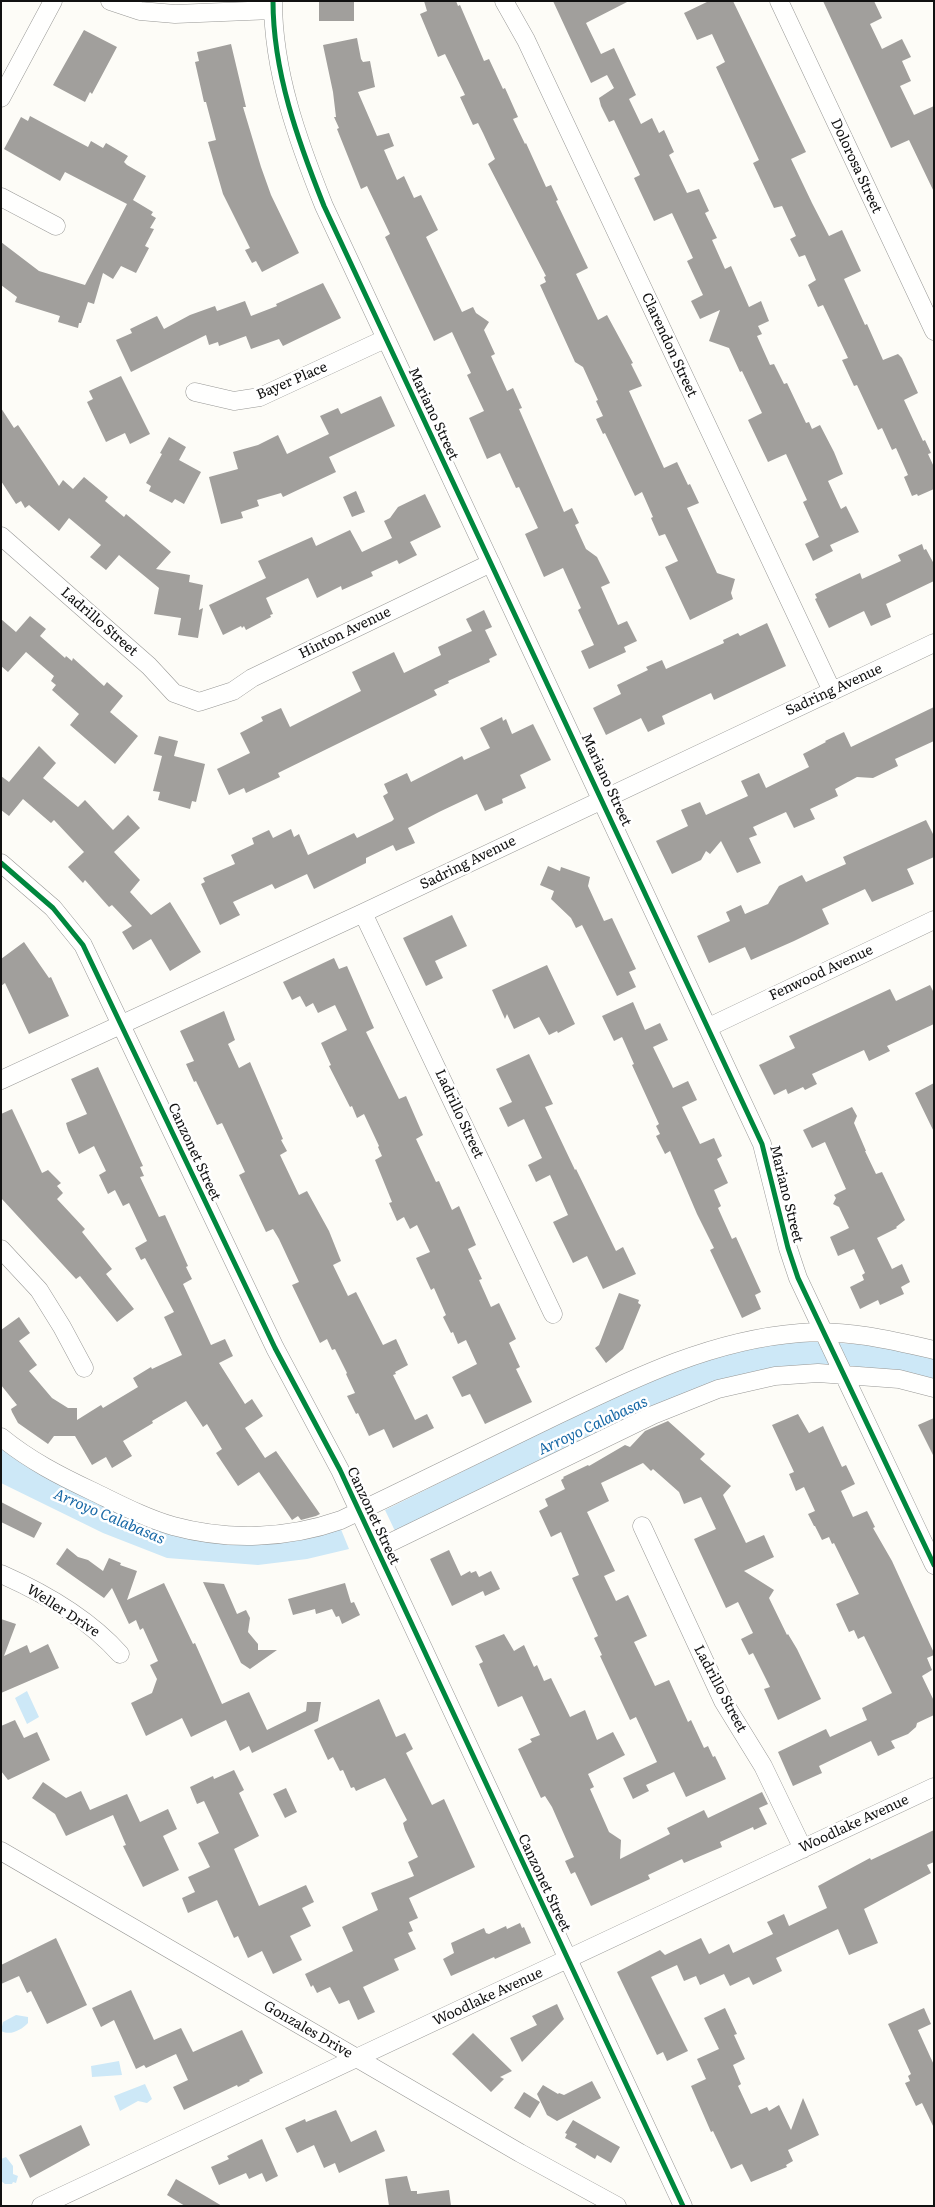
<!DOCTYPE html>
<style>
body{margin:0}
#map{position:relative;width:935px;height:2207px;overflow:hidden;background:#fdfcf7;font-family:Literata,serif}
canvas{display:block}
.frame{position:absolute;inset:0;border:2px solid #111;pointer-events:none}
</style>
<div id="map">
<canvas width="935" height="2207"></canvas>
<div class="frame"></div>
</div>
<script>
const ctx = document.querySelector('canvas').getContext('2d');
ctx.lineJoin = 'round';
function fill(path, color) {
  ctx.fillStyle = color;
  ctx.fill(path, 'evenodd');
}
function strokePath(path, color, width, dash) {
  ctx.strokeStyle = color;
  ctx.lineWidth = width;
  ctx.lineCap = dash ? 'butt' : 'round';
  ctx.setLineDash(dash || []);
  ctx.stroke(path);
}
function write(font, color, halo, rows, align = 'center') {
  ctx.font = font + ' Literata,serif';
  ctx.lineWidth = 5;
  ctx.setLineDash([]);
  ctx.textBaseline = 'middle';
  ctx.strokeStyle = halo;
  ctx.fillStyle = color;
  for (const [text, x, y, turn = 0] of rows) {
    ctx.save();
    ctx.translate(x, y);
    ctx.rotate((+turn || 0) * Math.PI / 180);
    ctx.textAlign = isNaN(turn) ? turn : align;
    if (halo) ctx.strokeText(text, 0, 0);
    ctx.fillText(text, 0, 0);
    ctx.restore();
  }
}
fill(new Path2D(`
 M804,1341L874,1345L934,1358V1382L755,1374L395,1531L385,1510L611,1398L703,1361L751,1347Z
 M1,1443L200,1537L340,1527L349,1549L307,1559L258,1565L167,1558L103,1533L1,1483Z
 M27,1691L39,1717L27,1724L15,1698Z
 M16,2015L28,2017V2023C21,2030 11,2036 1,2031L3,2022Z
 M119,2061L122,2075L92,2077L91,2066Z
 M145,2084L152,2099L147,2103L138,2101L120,2111L114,2096Z
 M6,2157L13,2166V2174L18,2176L16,2183L13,2182L12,2184H5L1,2181V2159Z`), '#cde8f7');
fill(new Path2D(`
 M319,1H354V21H319Z
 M424,1H456L458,6L460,5L484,61L489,59L503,89L505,88L518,117L513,119L525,144L526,143L546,187L551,185L558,200L556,201L588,268L576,274L598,320L607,315L633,363L631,364L642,386L629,391L664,468L677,462L688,485L690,484L699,503L687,508L717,573L735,579L731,593L733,599L690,620L665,567L678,561L665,534L659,536L651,518L653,517L642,492L635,496L605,433L603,434L596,419L603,416L596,401L598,400L583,367L575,362L540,285L546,282L544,277L546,276L488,164L495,159L483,133L478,123L473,125L460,97L465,95L445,54L438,57L420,14L427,11Z
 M553,1H629L586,23L601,54L614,48L636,95L629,99L641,124L652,118L659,133L664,130L674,152L669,155L687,193L699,189L709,211L705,213L717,238L712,240L725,269L731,266L749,307L761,301L769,321L758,326L762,334L757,336L770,365L774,364L784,384L787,383L806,423L809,422L812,429L820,425L834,452L843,474L828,481L841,509L846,506L859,532L830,545L833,551L813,561L805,544L819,537L803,502L807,500L786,454L768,462L748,420L762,413L742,371L740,372L729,348L709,341L720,310L700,319L691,301L703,295L687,261L693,258L672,213L654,221L634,178L640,175L614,120L609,122L601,106L599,98L614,88L607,75L591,83Z
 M709,1H733L806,152L791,159L812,203L829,236L842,230L861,271L844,279L865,325L867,324L883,360L898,354L902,358L918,393L904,400L923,441L925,440L931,453L928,454L934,467V489L918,496L917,494L912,496L904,477L908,475L896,448L892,450L882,428L878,430L857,385L854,386L842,360L848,358L823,305L818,307L808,285L816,280L805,255L799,257L790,239L796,236L782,206L774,208L753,163L759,160L716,67L725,62L712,34L697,40L684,13Z
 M823,1H874L882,18L870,24L882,49L902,39L911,57L902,61L911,81L900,86L914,115L934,106V192L909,140L891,148Z
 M84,30L117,47L92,94L90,92L85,102L53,85Z
 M357,38L361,59L363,62L370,61L375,87L358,92L377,136L389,133L394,146L384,150L397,180L404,176L414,198L421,195L438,230L426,237L462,312L473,307L476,313L489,322L484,330L495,354L491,356L507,391L513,388L522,408L519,409L564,512L572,508L579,523L575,525L586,549L597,557L610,583L601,587L618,625L627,621L637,641L624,647L626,652L589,669L581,651L594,645L578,610L581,608L563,568L544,577L525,534L538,528L519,487L516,488L500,453L487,459L469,418L484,411L467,375L471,373L452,332L434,341L385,237L390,234L367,186L361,189L337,129L339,128L334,117H336L333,92L323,45Z
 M231,44L246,107H243L261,167L271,195L299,253L262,272L256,261L252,263L245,250L250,248L223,194L208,142L216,140L206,102H204L195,62L199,61L197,52Z
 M30,116L88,147L91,141L103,148L106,143L128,156L124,162L127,165L146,176L133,200L153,212L151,215L156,218L150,228L154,229L145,246L149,248L136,273L121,266L113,279L103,273L94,304L88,302L81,323H79L78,328L58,322L60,316L15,302L17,297L1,285V242L39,271L85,285L127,204L65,172L60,181L4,149L21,117L28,121Z
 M323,283L341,318L283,346L279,339L251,349L246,336L219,346L218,342L209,345L206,335L131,372L116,340L132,333L130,329L157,316L164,329L190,315L215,306L217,311L245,301L251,316L277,306L276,304Z
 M121,376L150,434L130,444L125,433L106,442L87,402L93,399L89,391Z
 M381,396L395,426L329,457L336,472L283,497L281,493L257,500L259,506L241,512L243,518L221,524L209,477L238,469L233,452L258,445L278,435L287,454L329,434L320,416L338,408L341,414Z
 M1,408L14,428L18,425L59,486L63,480L73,489L84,477L108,497L105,501L124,517L126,514L171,552L156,569L190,575L189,582L203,585L199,610L203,608L198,638L178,635L181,618L154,614L159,588L119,555L106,570L90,557L101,545L69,518L59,531L29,505L25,508L21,501L16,504L1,481Z
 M169,437L186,447L179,460L201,472L184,504L175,499L172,503L149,491L151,486L146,483L162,454L160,453Z
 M356,491L365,512L352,517L343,497Z
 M425,494L441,527L410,542L417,555L399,564L397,560L371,572L373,576L342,590L341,586L317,598L308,578L266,598L273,614L270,615L271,617L246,630L244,626L242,628L241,626L223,635L209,605L266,578L258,561L312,537L316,546L350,530L362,552L392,538L384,521L390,518L398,507Z
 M922,544L924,550L926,549L934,564V581L886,604L891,617L871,626L864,611L829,628L815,599L817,598L815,594L860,573L862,579L901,561L898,555Z
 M484,610L492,627L485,630L497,655L489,659L490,662L448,681L449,683L434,690L437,695L278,773L280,777L246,793L244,788L229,795L217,769L250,753L240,733L263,721L261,717L281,708L290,727L361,691L352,672L394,652L404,673L441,655L438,647L472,631L466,619Z
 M30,616L46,629L40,636L65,658L66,656L72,661L73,658L104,686L107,682L123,696L110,712L138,736L115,764L70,725L79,714L52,690L56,685L51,681L54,676L26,652L8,672L1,666V619L16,632Z
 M767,623L786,666L714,700L711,693L662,716L665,724L648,732L641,718L606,735L593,708L621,694L617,685L648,670L646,667L662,660L666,669L724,643L723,640L738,633L740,636Z
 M934,707V741L895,759L898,766L873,778L857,777L835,789L838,796L810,809L815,819L794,828L786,812L753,827L757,835L749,838L761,863L737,873L721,841L710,854L706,851L701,860L672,874L656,841L688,826L681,810L700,802L706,815L748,796L741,781L759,773L766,788L809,767L803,754L826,742L825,741L844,732L851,747Z
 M502,717L503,721L506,719L512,734L533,724L551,760L520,775L526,788L502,799L503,803L485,811L477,794L439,812L408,828L415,843L396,851L393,845L366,858V863L314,889L307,874L275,889L272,884L233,902L240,915L220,925L201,884L205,882L203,878L235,864L231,855L254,844L252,838L269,830L273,838L291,829L294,837L299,834L308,855L354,833L357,838L392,821L394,819L383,796L388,793L384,784L407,773L411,782L462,756L464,760L490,748L480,728Z
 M159,736L178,741L174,756L205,764L196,802L192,801L190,809L158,800L160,792L153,791L162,756L154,754Z
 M39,746L56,763L43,778L78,807L85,800L113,830L128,815L140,828L114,852L140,880L130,892L151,915L170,902L201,952L170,971L151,939L133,950L122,932L132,926L112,905L109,907L85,880L83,883L68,867L84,852L54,820L51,823L23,799L9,816L1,810V776L9,782Z
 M926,820L934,836V857L907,869L914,884L872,902L865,889L822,909L829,924L794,941L751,960L745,947L709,963L697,936L730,921L726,912L741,905L745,914L768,904L779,886L802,875L806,882L846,864L843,857Z
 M548,866L560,871L561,867L590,877L588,886L604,921L612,918L636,969L629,972L636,987L617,996L582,925L576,928L571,918L551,899L554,891L540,885Z
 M452,915L467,946L435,961L443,978L426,986L403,938Z
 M24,942L49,978L51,977L69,1016L29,1034L5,983L1,986V959Z
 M334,958L339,969L347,966L374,1028L366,1032L399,1099L406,1096L423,1135L416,1139L436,1182L439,1181L452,1210L459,1206L467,1224L476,1245L468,1249L482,1279L479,1280L491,1307L499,1303L516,1339L509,1343L520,1367L516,1369L532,1402L485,1424L470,1394L462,1397L452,1377L477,1364L466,1340L458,1344L453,1332L451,1333L443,1317L446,1315L434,1288L431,1290L416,1258L430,1252L417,1225L410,1229L404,1217L397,1221L389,1203L392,1202L375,1160L382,1156L378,1147L379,1146L364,1114L357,1118L352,1106L350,1107L329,1066L331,1065L321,1043L347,1030L335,1005L318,1013L313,1003L306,1007L300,996L292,1000L283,982Z
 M547,965L575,1024L558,1033L557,1031L549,1035L539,1017L514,1029L507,1014L505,1019L492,990Z
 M930,985L934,993V1024L887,1046L890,1051L869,1061L864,1050L812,1074L817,1084L805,1090L803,1087L788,1094L786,1089L774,1095L759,1065L795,1048L789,1036L890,989L896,1001Z
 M633,1002L645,1030L660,1023L668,1040L653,1047L673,1088L688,1081L697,1100L682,1107L700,1144L714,1138L722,1156L717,1159L728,1183L714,1190L721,1206L718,1208L732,1239L736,1237L761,1292L755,1295L761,1309L742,1318L710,1250L714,1248L697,1214L670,1151L665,1154L656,1136L660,1134L656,1126L659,1124L632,1065L634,1064L622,1037L614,1041L602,1016Z
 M224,1011L235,1040L228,1044L239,1068L250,1062L283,1139L281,1140L287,1151L280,1155L299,1195L307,1191L329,1231L341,1261L333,1265L348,1296L356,1292L383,1345L396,1339L408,1365L395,1372L396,1374L393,1375L415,1420L427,1414L434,1428L393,1448L384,1429L369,1436L358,1413L356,1414L347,1396L355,1393L346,1374L347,1373L335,1349L332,1350L327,1339L320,1343L292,1285L299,1282L279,1239L273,1229L266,1232L239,1175L245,1172L222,1123L217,1125L196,1081L194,1082L186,1064L194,1061L180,1031Z
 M529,1054L553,1104L545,1107L575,1170L576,1169L616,1251L623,1247L636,1274L603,1289L587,1256L573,1263L553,1222L568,1215L550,1175L536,1182L528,1165L542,1158L524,1119L508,1127L499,1108L512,1102L496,1069Z
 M98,1067L143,1166L140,1167L144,1176L140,1177L159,1217L165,1215L188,1266L186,1267L192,1279L183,1284L211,1345L225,1339L233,1356L219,1363L245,1404L252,1399L263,1416L245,1428L265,1458L276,1451L320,1514L316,1516L301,1520L298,1516L292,1520L259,1472L238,1486L216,1453L222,1449L207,1424L203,1427L186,1401L152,1421L153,1423L123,1441L132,1456L112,1468L106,1457L92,1465L75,1436H54L48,1444L18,1423L12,1412L11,1409L17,1405L1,1385V1330L19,1317L30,1333L19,1341L37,1365L29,1371L52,1398L68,1408H77V1420L101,1405L103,1408L138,1387L133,1378L151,1367L152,1369L182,1355L164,1317L174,1312L145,1258L141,1260L135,1248L147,1241L129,1203L123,1206L115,1190L108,1194L99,1175L106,1171L94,1146L79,1154L68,1130L66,1123L87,1114L71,1079Z
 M934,1083V1132L915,1093Z
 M852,1107L857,1116L854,1123L866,1151H865L876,1174L882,1172L905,1220L896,1227L897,1228L877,1238L892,1269L902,1264L910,1282L901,1287L904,1294L880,1305L878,1300L860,1309L850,1287L864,1280L862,1275L865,1273L854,1249L838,1256L830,1237L849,1228L839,1207L833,1204L836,1198L834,1195L846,1189L825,1142L812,1148L803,1130Z
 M12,1109L42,1173L48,1170L61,1183L57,1186L63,1193L57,1199L85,1229L82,1232L112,1269L106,1274L134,1309L117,1322L80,1276L76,1279L1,1198V1114Z
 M619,1293L639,1300L638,1303L641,1305L623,1349L606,1363L595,1348L599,1345Z
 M798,1414L809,1433L823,1426L842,1467L846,1465L855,1484L841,1491L853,1517L867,1511L875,1527L873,1528L892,1561L934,1653V1655L927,1658L932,1670L922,1676L934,1701V1715L917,1723L916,1727L908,1734L891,1741L895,1748L878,1756L871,1741L819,1766L822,1773L793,1786L778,1752L826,1729L830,1737L867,1720L862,1708L892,1693L864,1636L858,1639L854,1630L849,1632L836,1604L859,1594L834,1543L832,1544L829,1537L822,1540L815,1526H814L808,1514L815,1511L804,1487L796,1491L789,1474L794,1472L772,1425Z
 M934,1418V1457L918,1425Z
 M668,1421L705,1454L700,1459L731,1486L723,1495L746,1543L764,1535L774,1557L744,1571L774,1590L769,1598L787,1635L788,1634L797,1649L821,1699L778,1720L764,1689L770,1687L753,1653L749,1655L741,1639L753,1633L738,1602L726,1608L694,1539L716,1529L701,1497L684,1504L679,1492L653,1469L651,1471L643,1463L601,1483L609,1501L587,1512L615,1571L604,1576L616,1601L628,1595L636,1612L647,1636L634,1642L655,1686L669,1680L688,1722L691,1720L704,1748L708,1746L713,1757L715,1756L726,1779L686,1797L674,1772L646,1785L649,1791L633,1799L623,1778L657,1762L636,1717L630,1720L600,1656L602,1655L594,1638L598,1636L572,1578L579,1575L561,1532L551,1537L539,1511L548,1506L545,1499L565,1489L561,1480L564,1478L563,1477L588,1465L589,1466L625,1445L630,1447L645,1431Z
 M1,1502L42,1523L34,1538L1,1522Z
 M67,1548L78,1557L88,1560L103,1571L109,1558L121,1563L120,1565L137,1571L127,1600L164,1583L193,1644L195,1643L222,1704L249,1692L267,1730L306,1711L307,1702H321L318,1721L252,1753L249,1746L240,1751L226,1720L191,1737L182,1718L146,1736L131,1703L152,1693L157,1679L150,1665L158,1661L143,1628L140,1630L136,1620L129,1624L112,1588L104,1598L56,1564Z
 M449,1550L461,1576L470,1571L471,1573L476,1571L479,1577L491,1571L500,1589L485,1596L483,1591L452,1606L430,1559Z
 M203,1582L224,1584L237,1614L246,1610L250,1618L248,1632L258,1644V1650H277L250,1669L241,1663Z
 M345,1583L351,1603L354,1602L360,1615L342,1624L339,1616L336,1617L332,1609L316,1614L315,1609L293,1615L288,1599Z
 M1,1619L16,1624L4,1656L27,1645L30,1653L48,1644L59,1668L1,1693Z
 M504,1634L514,1651L524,1645L534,1667L537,1665L544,1681L551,1678L570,1717L585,1710L597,1740L613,1732L625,1755L588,1774L594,1787L590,1789L609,1832L621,1840L620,1859L670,1834L667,1828L704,1810L708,1818L762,1792L768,1804L759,1808L767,1824L754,1830L753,1827L720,1842L722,1847L710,1852L684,1863L682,1859L648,1875L650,1879L591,1906L575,1872L571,1874L565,1861L574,1857L552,1807L545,1796L541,1798L518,1749L532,1742L530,1739L540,1735L522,1696L498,1707L479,1664L483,1662L475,1646Z
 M379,1699L396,1737L405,1733L413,1749L406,1753L432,1805L444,1799L475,1867L409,1898L418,1918L409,1922L413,1931L408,1933L416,1949L394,1959L399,1970L363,1987L375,2012L358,2020L349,2000L339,2004L330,1987L317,1993L313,1985L311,1987L305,1974L353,1951L342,1927L378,1910L371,1893L414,1876L408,1862L418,1857L405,1830L403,1823L407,1820L385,1778L356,1791L354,1787L351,1788L343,1770L340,1771L333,1757L328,1760L314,1730Z
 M15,1720L24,1738L37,1732L50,1760L8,1780L1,1771V1726Z
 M234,1770L244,1790L239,1793L259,1836L234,1849L259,1906L306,1885L314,1902L302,1908L311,1926L290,1936L302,1960L273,1974L262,1951L248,1958L238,1936L234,1938L217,1900L188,1913L182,1898L195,1892L188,1877L210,1867L198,1843L219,1833L204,1801L197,1804L190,1787L213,1776L214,1779Z
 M43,1782L66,1798L81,1791L90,1810L127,1794L140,1822L168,1809L177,1829L163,1836L179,1870L143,1887L123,1846L126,1845L113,1815L66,1836L55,1814L32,1798Z
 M286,1788L297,1812L285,1818L273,1794Z
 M934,1830V1862L927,1865L931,1873L864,1909L878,1943L849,1955L838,1929L776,1958L782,1971L753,1985L749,1977L730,1986L724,1974L700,1985L696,1976L684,1981L677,1965L651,1977L688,2051L667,2061L663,2052L657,2055L617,1972L660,1950L665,1955L701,1938L709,1954L729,1944L733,1953L773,1934L767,1922L784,1914L789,1926L827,1908L818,1886L870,1858L871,1860Z
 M520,1923L522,1928L524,1927L531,1943L495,1959L494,1957L451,1976L443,1959L454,1953L451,1943L484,1928L486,1933L489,1934L506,1926L507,1929Z
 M56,1938L87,2005L47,2024L31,1991L27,1993L19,1976L1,1984V1965Z
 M131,1990L154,2040L181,2028L193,2052L242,2030L263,2073L249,2080L250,2081L238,2087L237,2085L184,2110L173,2087L188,2080L176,2054L146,2068L144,2065L136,2069L114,2020L101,2027L92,2008Z
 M557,2004L564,2019L522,2062L510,2038L537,2025L532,2016Z
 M725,2008L737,2034L734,2035L745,2059L733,2065L741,2084L738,2086L751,2114L767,2107L769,2111L779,2105L791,2130L803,2098L819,2135L788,2150L793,2161L786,2165L787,2167L751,2182L742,2164L731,2169L713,2131L711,2132L691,2086L706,2079L697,2059L719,2049L704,2018Z
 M924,2008L931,2024L918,2030L934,2065V2128L922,2103L916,2106L905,2083L910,2081L908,2076L911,2074L888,2024Z
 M473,2033L512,2071L500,2077L504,2079L491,2092L452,2054Z
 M592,2081L601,2098L557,2121L547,2115L537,2094L543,2085L558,2094L559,2093L564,2095Z
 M524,2092L540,2102L530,2118L514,2108Z
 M336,2110L351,2142L376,2130L385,2151L339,2173L335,2163L324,2168L314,2145L297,2153L285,2128L305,2119L306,2122Z
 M573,2120L620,2147L611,2163L597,2155L595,2159L575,2147L577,2144L565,2138L567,2134L565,2133Z
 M81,2125L90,2145L30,2178L19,2155Z
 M262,2139L278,2176L266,2182L262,2173L249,2179L246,2173L219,2185L211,2167L229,2159L227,2156Z
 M407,2176L411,2191H417V2194L449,2190L451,2206H389L385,2179Z
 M176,2179L207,2197L222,2206H185L167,2195Z`), '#a19f9c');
const minor = new Path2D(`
 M110,1L140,11L175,14L273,10
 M273,1C273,72 298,141 324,206L762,1144L788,1248L798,1278L934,1565
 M504,1L526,40L832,691
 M779,1L934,331
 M1,98L53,1
 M1,197L56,226
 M195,392L234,401L260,397L385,339
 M1,536L149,666L174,693L199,702L233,691L252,678L491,563
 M1,863L53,908L83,945L275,1348L340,1470L683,2206
 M363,913L553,1314
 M709,1027L934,920
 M1,1080L363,913L934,643
 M1,1249L39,1290L62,1327L84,1368
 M1,1437C29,1460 60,1476 92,1491C119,1504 145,1518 173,1526C228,1541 287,1539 341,1520C408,1488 475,1455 541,1423C624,1383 707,1340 800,1333C844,1329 891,1340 934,1350
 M642,1526L723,1701L763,1766L803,1849
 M377,1549L653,1415L718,1389L775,1376L818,1373L899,1379L934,1388
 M1,1574C44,1593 89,1619 120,1654
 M1,1851L520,2153L617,2206
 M41,2206L934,1787`);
strokePath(minor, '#979795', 19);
strokePath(minor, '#fffffe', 18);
strokePath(new Path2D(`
 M273,1C273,72 298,141 324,206L762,1144L788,1248L798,1278L934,1565
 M1,863L53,908L83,945L275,1348L340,1470L683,2206`), '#00873e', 5);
write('14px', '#111', '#fff', [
 ["Dolorosa Street",856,166,65],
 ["Clarendon Street",669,345,65],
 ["Bayer Place",292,381,-23],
 ["Mariano Street",433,414,65],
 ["Ladrillo Street",99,622,41],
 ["Hinton Avenue",345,633,-26],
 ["Sadring Avenue",834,690,-25],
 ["Mariano Street",606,780,65],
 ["Sadring Avenue",468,863,-26],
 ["Fenwood Avenue",821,973,-25],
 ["Ladrillo Street",459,1114,65],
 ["Canzonet Street",194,1152,65],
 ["Mariano Street",786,1194,76],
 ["Canzonet Street",373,1516,65],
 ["Weller Drive",63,1611,33],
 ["Ladrillo Street",720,1689,62],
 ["Woodlake Avenue",854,1824,-25],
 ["Canzonet Street",544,1883,65],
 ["Woodlake Avenue",488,1997,-25],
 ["Gonzales Drive",308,2030,30]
]);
write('italic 15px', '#1768a6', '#fff', [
 ["Arroyo Calabasas",593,1426,-25],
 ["Arroyo Calabasas",109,1517,23]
]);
</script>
